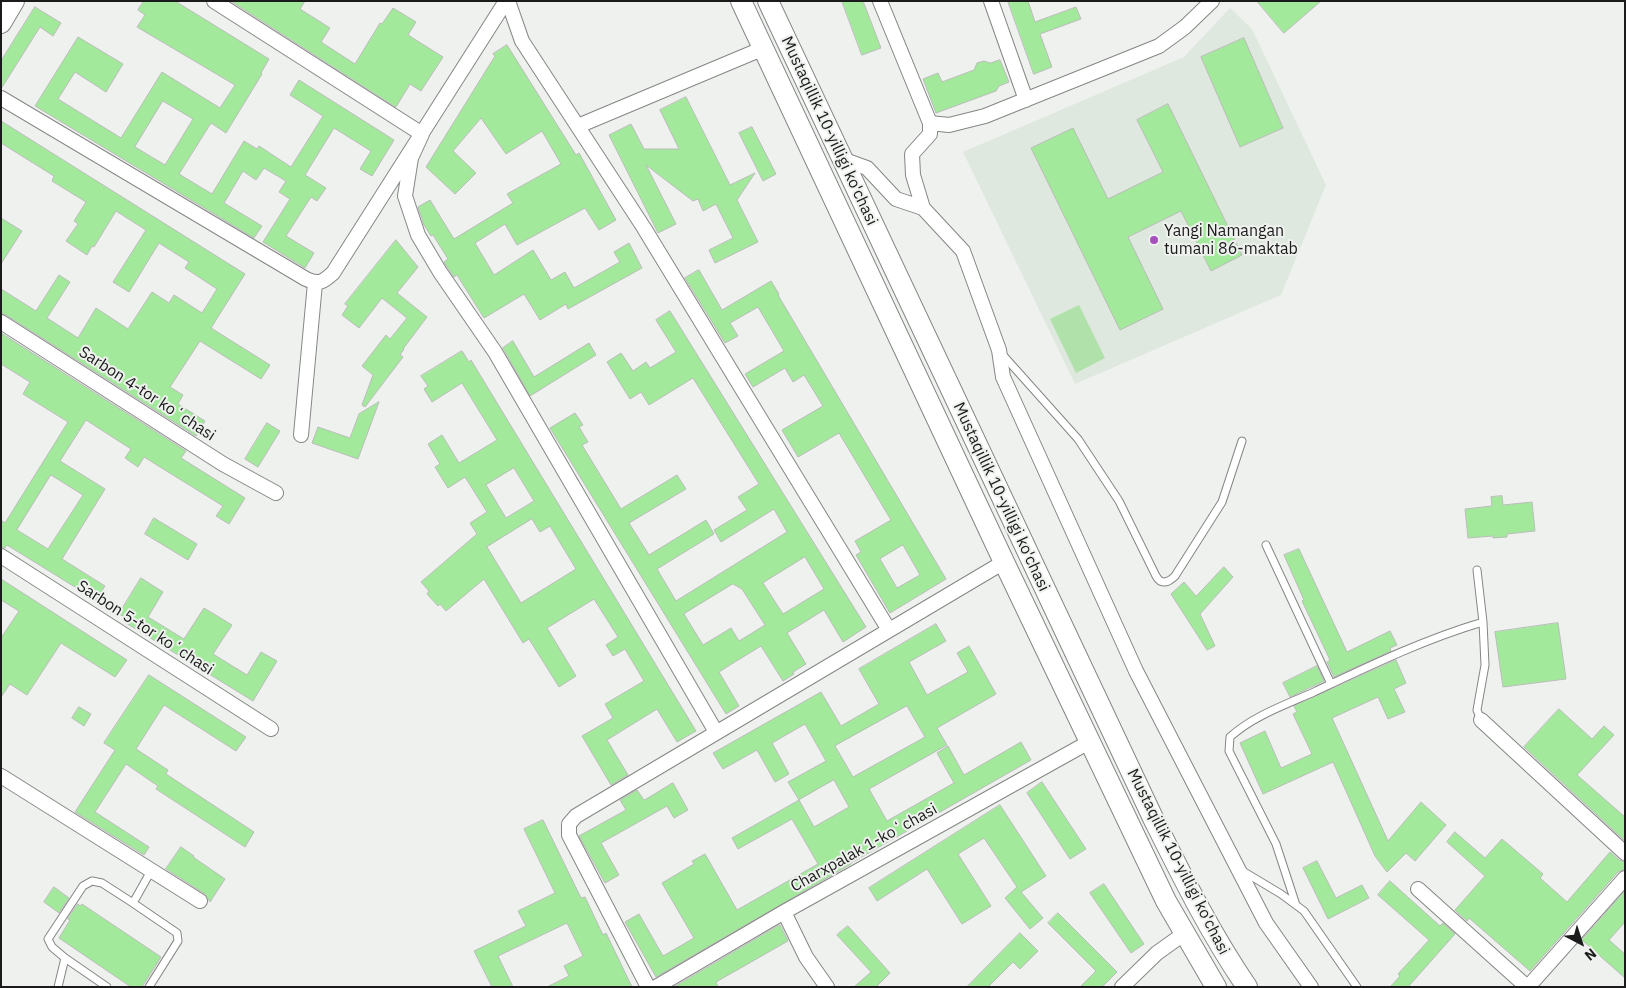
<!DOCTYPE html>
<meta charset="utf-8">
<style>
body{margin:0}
#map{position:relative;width:1626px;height:988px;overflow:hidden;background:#eef1ee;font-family:"IBM Plex Sans",sans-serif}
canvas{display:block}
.frame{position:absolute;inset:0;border:2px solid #1a1b1a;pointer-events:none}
.north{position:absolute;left:1556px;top:918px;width:50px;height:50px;-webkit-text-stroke:4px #eef1ee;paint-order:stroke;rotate:140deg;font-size:14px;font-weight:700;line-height:20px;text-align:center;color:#1a1b1a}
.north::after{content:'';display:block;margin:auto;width:18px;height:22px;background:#1a1b1a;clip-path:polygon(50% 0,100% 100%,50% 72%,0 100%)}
</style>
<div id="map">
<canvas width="1626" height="988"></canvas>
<div class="frame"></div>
<div class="north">N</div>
</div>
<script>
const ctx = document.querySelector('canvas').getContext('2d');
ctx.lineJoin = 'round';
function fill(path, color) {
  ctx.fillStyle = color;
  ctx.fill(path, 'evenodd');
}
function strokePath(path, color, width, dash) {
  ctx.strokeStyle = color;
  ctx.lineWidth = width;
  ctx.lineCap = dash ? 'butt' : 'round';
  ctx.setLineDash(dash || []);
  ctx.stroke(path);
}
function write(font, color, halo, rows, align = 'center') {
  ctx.font = font + ' "IBM Plex Sans",sans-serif';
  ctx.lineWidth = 4;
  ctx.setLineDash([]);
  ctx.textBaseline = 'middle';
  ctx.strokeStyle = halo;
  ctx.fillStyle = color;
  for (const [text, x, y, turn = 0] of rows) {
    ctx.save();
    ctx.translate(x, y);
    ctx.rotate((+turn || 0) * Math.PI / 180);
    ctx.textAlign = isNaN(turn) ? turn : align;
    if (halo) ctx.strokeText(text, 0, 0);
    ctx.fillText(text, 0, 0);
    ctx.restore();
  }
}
fill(new Path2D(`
 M1230,8L1252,29L1326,185L1281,295L1075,384L963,152L1184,57Z`), '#dfe8de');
fill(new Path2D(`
 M1079,305L1105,358L1076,373L1050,319Z`), '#b0e1ab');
const building = new Path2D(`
 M144,1H175L269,59L261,73L262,74L226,133L211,123L179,174L212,194L244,141L257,149L259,146L291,167L323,116L290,95L299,80L394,140L372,176L360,169L371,151L334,128L305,175L326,188L317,201L311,197L286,236L314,253L305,268L263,242L290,199L279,192L286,181L264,168L256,180L243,171L224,203L262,226L254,238L35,106L78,37L123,64L106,92L75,72L58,99L121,138L162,72L220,108L235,85L137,27L145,15L138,10ZM163,101L193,119L165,165L135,147Z
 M231,1H305L300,9L330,28L321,42L355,64L380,23L382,24L393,8L416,22L408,35L443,57L421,91L410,84L396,107Z
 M842,1H863L881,48L862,55Z
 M1008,1H1028L1035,22L1076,7L1081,19L1040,34L1052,67L1034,74Z
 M1257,1H1321L1284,33Z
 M35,7L61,23L53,36L40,27L1,89V61Z
 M1244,38L1283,128L1240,147L1201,57Z
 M507,45L576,155L579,153L616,220L599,230L585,208L517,245L505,224L475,243L494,275L533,250L551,280L565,272L574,288L620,262L614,252L629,243L642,268L568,309L566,304L540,320L524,294L484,318L457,275L454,277L444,262L448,259L433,235L431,236L424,225L418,207L430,200L454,239L513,203L507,194L561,164L542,131L506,154L481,118L453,151L476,173L455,194L426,167L495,56L493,54Z
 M1000,60L1009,82L999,86L996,91L936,113L923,79L938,73L942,82L974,70L977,63L984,61L990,63Z
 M686,97L730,185L755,173L737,200L758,242L715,263L709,250L733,238L716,204L703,211L698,199L693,201L646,165L676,224L658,233L609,135L631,124L644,149H679L660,110Z
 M1168,104L1242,255L1211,271L1181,211L1128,237L1163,309L1120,330L1031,148L1073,128L1108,199L1163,172L1137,120Z
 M1,121L245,274L211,328L270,365L261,379L200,341L170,387L183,395L178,404L205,421L196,436L6,315L1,313V289L36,311L59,275L70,282L47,318L78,338L96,308L128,329L152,292L169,303L174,295L202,313L217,289L185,268L189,262L159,243L129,292L113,282L146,230L116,211L94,247L92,246L87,255L66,241L78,224L74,221L86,202L52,181L54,176L1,143Z
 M752,127L776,174L763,181L739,133Z
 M1,218L22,231L1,264Z
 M396,240L418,267L397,293L427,317L403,349H404L400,355L403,357L365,407L362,405L373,375L362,366L386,335L390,339L407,318L382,298L359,328L342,315L348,306L345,304Z
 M699,270L722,310L771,281L779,294L778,295L946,579L890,613L856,555L861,552L855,541L891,520L839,433L798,457L782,430L823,406L804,375L793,382L785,368L753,387L745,374L784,351L758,307L730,323L738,336L725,343L685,278ZM903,545L920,575L897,588L880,559Z
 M670,311L866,627L843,642L824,610L787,633L806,664L793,672L794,674L783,681L761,646L730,665L719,672L739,706L726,714L550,428L575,413L583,425L579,427L588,442L582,445L621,509L677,475L686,489L629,523L649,555L706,520L714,534L657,569L676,601L787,532L774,509L721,542L714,530L747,510L738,497L759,484L693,378L649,405L641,392L630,399L607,362L621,353L633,371L646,362L650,368L676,352L656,320ZM805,557L824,589L783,614L763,583ZM733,584L742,589L765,625L739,641L731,628L703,645L684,614Z
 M1,333L186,451L181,458L245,498L229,524L216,516L223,506L144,457L138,467L125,458L131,449L86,420L60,461L105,489L62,559L105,586L96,600L7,545L5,548L1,547V520L5,523L68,422L23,394L30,382L1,364ZM51,475L83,495L48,549L17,530Z
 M513,341L534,377L589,343L596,355L530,396L503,348Z
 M462,351L469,362L471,360L696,731L677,742L657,709L607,740L628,775L611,785L582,736L613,718L605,704L644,681L625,649L613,656L606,645L618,637L594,599L547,628L576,676L559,687L529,639L523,643L484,579L446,611L440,604L438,606L427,594L429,591L421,582L477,534L470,523L487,512L465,477L448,488L435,467L440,464L428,444L442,435L459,463L497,440L462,383L432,402L424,389L428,386L421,376ZM514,468L534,501L506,518L486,485ZM532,519L540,532L550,526L576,569L521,603L487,547Z
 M379,402L358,459L312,443L318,427L350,438L359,414Z
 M267,423L280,431L258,467L245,459Z
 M1502,496L1503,505L1532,502L1535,531L1507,534V537L1493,538V536L1468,538L1465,509L1492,506L1491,497Z
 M154,518L197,544L188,560L145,534Z
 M1299,549L1347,652L1390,631L1397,645L1390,648L1391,651L1334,677L1327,662L1330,660L1302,601L1304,600L1284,555Z
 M1224,567L1233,577L1200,614L1215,646L1207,650L1171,594L1184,582L1196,596Z
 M141,578L163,592L148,617L184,639L204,608L232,625L213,654L247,675L261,652L277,661L253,701L126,623L128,619L119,614Z
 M1,579L127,660L115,677L61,643L27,695L10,684L1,697V638L19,611L1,600Z
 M1558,623L1566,679L1503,687L1495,632Z
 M936,624L946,641L909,662L927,695L968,672L957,653L969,646L996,694L937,728L947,745L869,789L887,821L954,783L937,753L948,746L964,775L1021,742L1031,760L851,863V864L656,977L625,922L639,914L663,956L694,938L662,883L694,864L692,861L705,854L737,910L818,864L792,819L738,849L732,838L799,800L788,782L826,761L805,724L772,743L789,774L775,782L757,750L723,769L713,753L821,692L841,726L879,704L859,669ZM907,706L925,737L853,777L835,746ZM834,780L849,807L814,827L799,800Z
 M1396,660L1406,683L1394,689L1405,712L1388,719L1378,697L1332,718L1388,841L1421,802L1446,825L1415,861L1406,853L1387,872L1375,856L1333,762L1263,794L1240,743L1265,731L1281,768L1312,754L1293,714L1297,712L1294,706Z
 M1317,666L1324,681L1290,697L1283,683Z
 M149,675L246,737L236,751L164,705L136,749L168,770L166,774L254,832L245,847L156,789L158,786L126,764L95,812L149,847L144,855L75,812L115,750L104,743Z
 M79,707L91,714L84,726L72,718Z
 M1559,709L1592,739L1604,726L1614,735L1577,775L1625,817V841L1524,747Z
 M1042,782L1086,849L1070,859L1027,793Z
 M673,783L688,810L674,818L667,806L601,843L619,875L605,883L579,836L626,810L620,800L637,790L644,800Z
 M1000,805L1046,876L1021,892L1043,918L1030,929L1005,898L1017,887L984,838L958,854L991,906L962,924L927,869L877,901L869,888Z
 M543,820L581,898L585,897L603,935L606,933L632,987H547L569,976L564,966L583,956L567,923L498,956L513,987H492L474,951L526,926L518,911L555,893L524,829Z
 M1455,832L1485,858L1502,839L1543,874L1540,878L1567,902L1610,852L1619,860L1625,862V869L1618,872L1530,971L1469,918L1467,921L1455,910L1485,876L1447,842Z
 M181,847L194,856L193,857L225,879L210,902L205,894L166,869Z
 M1317,861L1336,898L1362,885L1369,898L1328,919L1303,868Z
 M1390,881L1440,926L1443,923L1455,934L1408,987H1390L1400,976L1398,974L1429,940L1378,895Z
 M1104,884L1144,944L1131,953L1090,893Z
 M54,887L69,898L59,913L44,902Z
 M1625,891V922L1609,940L1625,954V978L1582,940Z
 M78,904L80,906L82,904L161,957L142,987H131L59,938L70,920L68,919Z
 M1058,913L1117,972L1102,987H1080L1096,971L1048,923Z
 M780,925L788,941L716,982L718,987H674Z
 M848,926L890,973L876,987H854L871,972L837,935Z
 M1020,933L1038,951L1020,969L1013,962L988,987H967Z`);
fill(building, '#a3e99c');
strokePath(building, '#babcb9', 1);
const lane = new Path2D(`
 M1002,354L1078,439L1119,501L1156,576C1161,585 1168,583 1175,576L1222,502L1242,441
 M1266,545L1331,684
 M1481,720L1477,710L1485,665L1483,622
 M1241,870L1281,894L1304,911L1357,987
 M1296,905L1276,844L1229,751L1230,737C1253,716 1285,705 1314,692C1369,666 1425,639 1483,622L1477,570
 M65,958L52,947L48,939L83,886L92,881L102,883L133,903
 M58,987L65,958L107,987
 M149,987L178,941L177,933L133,903L151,871`);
const street = new Path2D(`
 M214,1L422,134L411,158L405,196L418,235L440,272L495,352L716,732
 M508,1L522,41L644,228L889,630
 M880,1L930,123V134L912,154L913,175L923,208L963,251L999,350L1003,377L1136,671L1266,923L1311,987
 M991,1L1026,100
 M1,98L306,279C319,285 323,282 333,273L506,1
 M930,123L949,125L985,116L1159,46L1185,27L1212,1
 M578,126L764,48
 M842,159L867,168L896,199L923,208
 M1,322L223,464L276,493
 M301,435L315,283
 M1,556L271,729
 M1481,720L1625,853
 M1,776L200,901
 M1418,889L1527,987
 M784,912L806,957L827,987
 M648,987L569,835V824L576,816L1004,562
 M656,987L784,912L1091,741
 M1122,987L1157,953L1185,933
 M1528,987L1625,878`);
const secondary = new Path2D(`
 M741,1L1004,562L1166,901L1216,987
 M768,1L1153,818C1182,876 1210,933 1247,987
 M1,23L14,1`);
strokePath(lane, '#848784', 9);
strokePath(street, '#848784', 16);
strokePath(secondary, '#848784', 22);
strokePath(lane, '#fff', 7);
strokePath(street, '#fff', 14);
strokePath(secondary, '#fff', 20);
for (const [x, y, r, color] of [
 [1154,240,5,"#a650be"]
]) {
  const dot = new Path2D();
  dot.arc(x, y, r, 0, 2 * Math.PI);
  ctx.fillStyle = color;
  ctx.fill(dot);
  strokePath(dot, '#eef1ee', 2);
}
write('16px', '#1a1b1a', '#eef1ee', [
 ["Mustaqillik 10-yilligi ko'chasi",829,131,65],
 ["Sarbon 4-tor koʻchasi",147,394,33],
 ["Mustaqillik 10-yilligi ko'chasi",1001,497,65],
 ["Sarbon 5-tor koʻchasi",145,628,33],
 ["Charxpalak 1-koʻchasi",864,848,-29],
 ["Mustaqillik 10-yilligi ko'chasi",1178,862,63]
]);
write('16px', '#1a1b1a', '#eef1ee', [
 ["Yangi Namangan",1164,231],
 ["tumani 86-maktab",1164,249]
], 'left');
</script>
